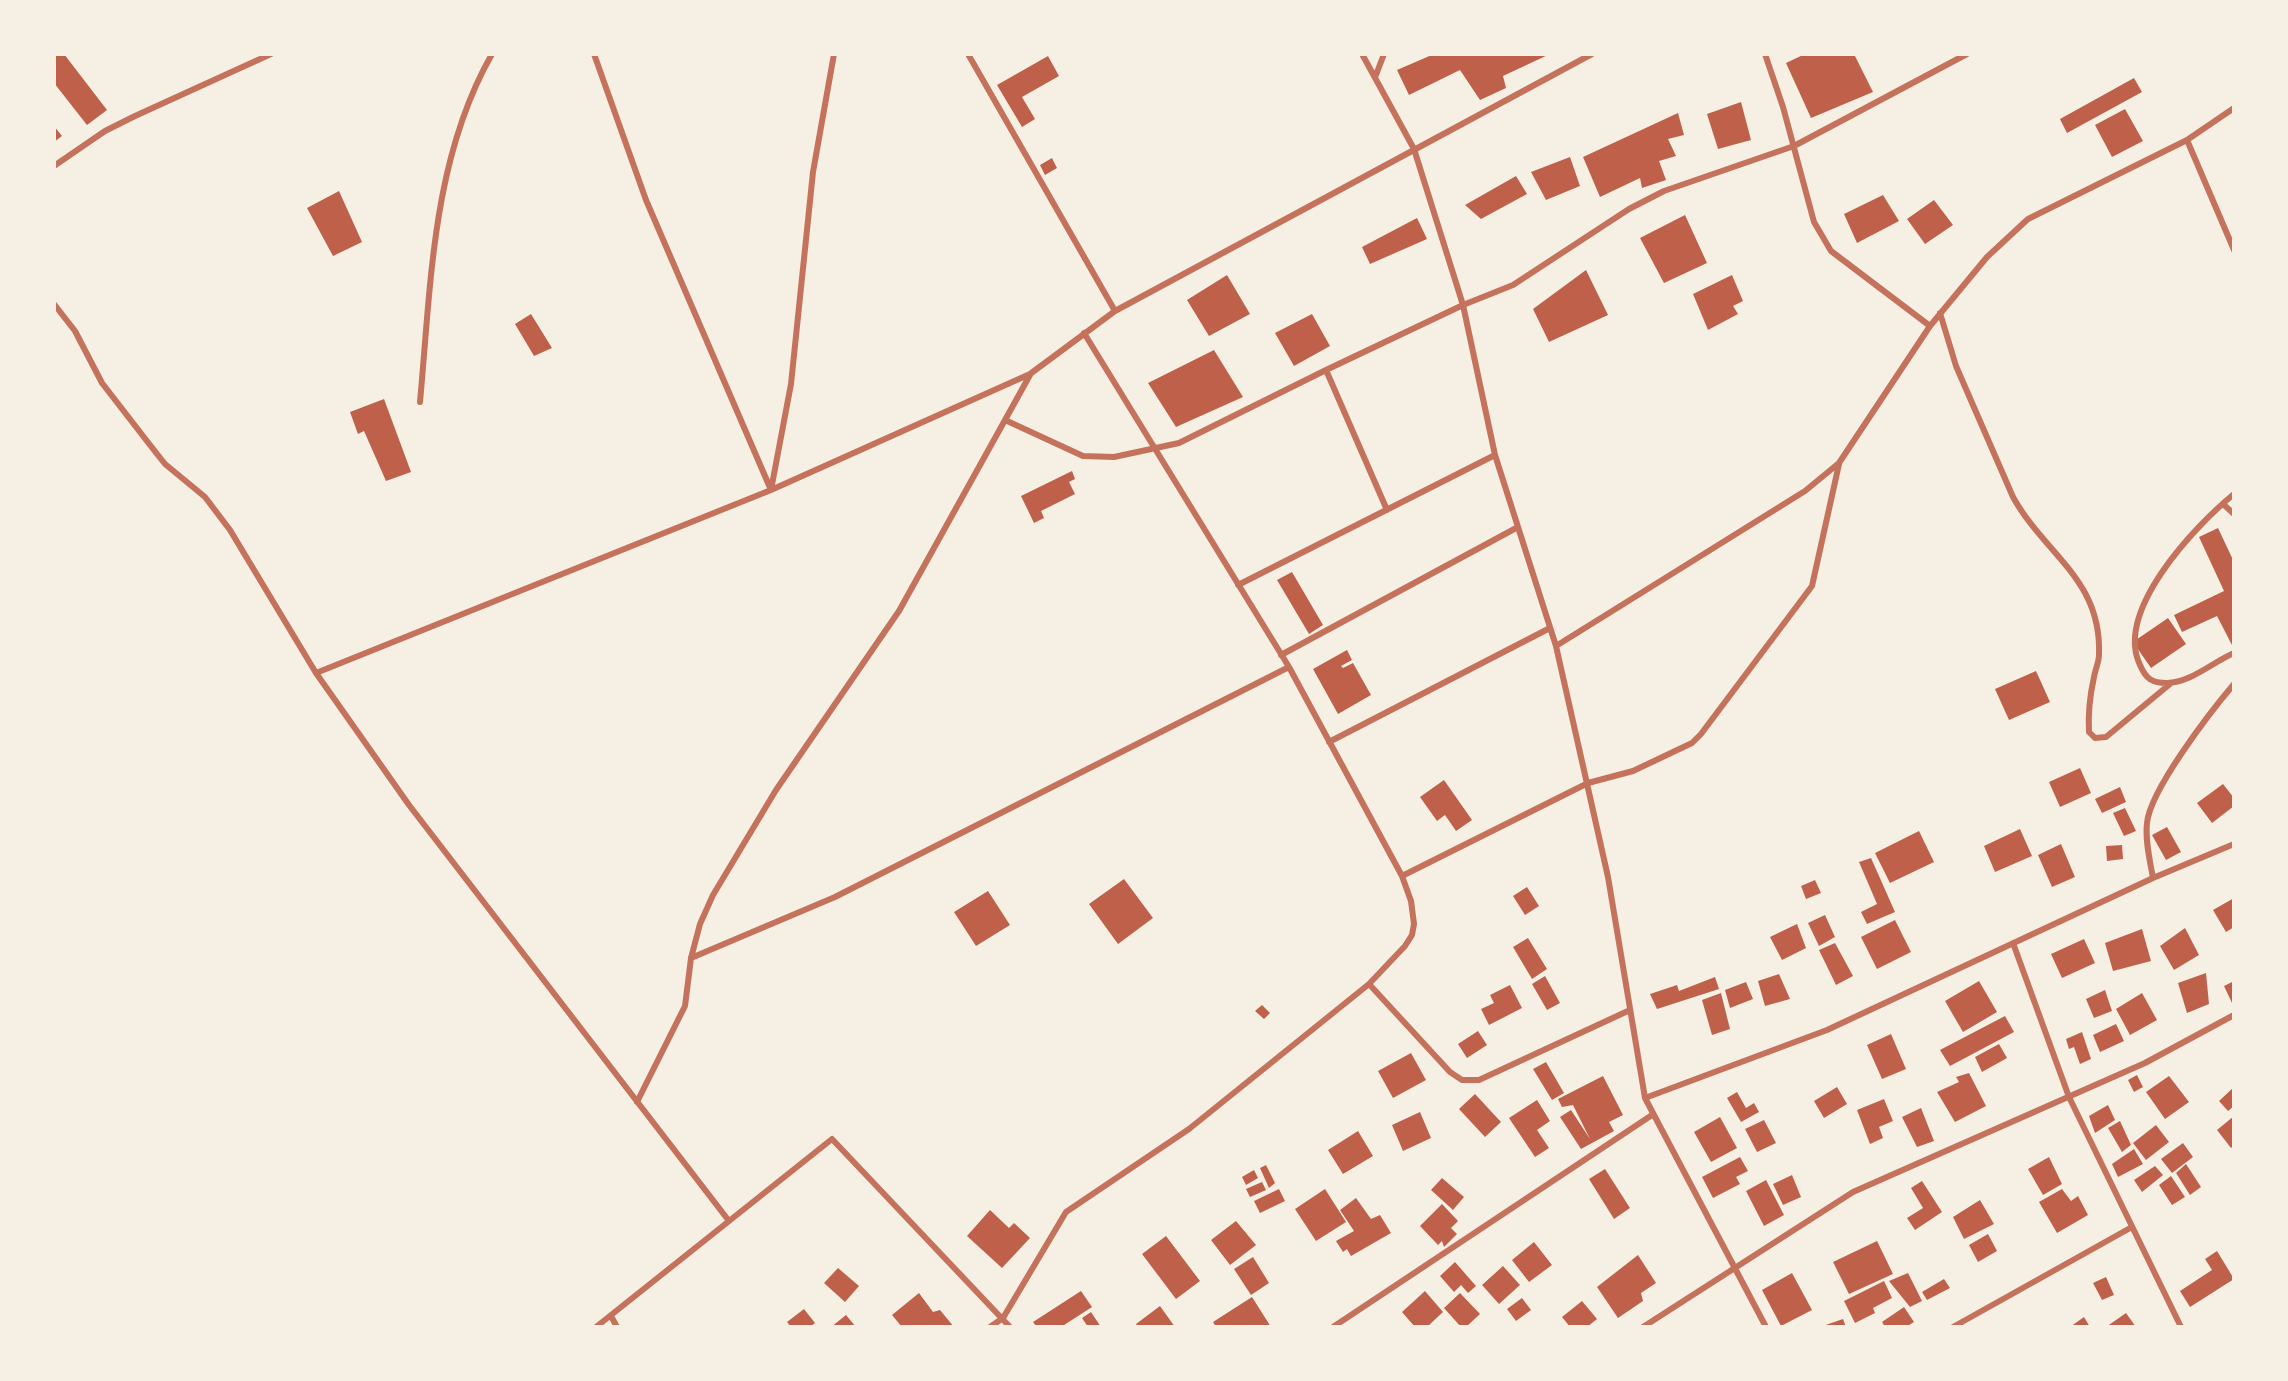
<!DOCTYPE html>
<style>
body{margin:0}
#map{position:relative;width:2288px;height:1381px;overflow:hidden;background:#f6efe4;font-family:"Work Sans",sans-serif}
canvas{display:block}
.frame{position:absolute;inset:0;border:56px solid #f6efe4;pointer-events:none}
</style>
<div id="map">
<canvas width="2288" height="1381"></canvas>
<div class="frame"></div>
</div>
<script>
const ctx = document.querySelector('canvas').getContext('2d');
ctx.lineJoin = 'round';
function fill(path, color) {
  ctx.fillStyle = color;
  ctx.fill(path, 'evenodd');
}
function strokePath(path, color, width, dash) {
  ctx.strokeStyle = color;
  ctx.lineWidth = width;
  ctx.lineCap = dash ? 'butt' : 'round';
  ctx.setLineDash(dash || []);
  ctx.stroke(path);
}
fill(new Path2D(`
 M54,54H64L107,110L87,125L54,83Z
 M1434,54H1550L1503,76L1506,88L1480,100L1460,70L1409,95L1397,70Z
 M1805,54H1854L1873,92L1811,118L1786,63Z
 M1048,56L1059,76L1022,97L1035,119L1022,127L997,85Z
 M2134,78L2142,92L2067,133L2060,119Z
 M1741,102L1751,140L1718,149L1707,114Z
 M2125,109L2143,141L2112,157L2095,125Z
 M1678,113L1684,135L1668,139L1676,156L1659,161L1666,180L1642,188L1640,178L1600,197L1583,157Z
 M54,126L62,136L54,142Z
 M1570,157L1580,186L1546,200L1531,172Z
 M1052,158L1057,168L1045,175L1040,165Z
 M1516,176L1527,194L1481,219L1465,205Z
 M339,191L362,242L333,256L307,208Z
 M1883,195L1899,221L1857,243L1844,214Z
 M1934,200L1953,225L1925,244L1907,219Z
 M1685,215L1707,263L1664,283L1640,238Z
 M1417,218L1427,239L1370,264L1362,247Z
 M1586,270L1608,315L1549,342L1533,309Z
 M1227,275L1250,314L1209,336L1187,300Z
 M1732,275L1743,301L1733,306L1738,314L1708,330L1693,294Z
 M531,314L552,348L534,356L515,324Z
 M1312,314L1330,346L1294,366L1275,333Z
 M1214,350L1243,397L1176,427L1148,383Z
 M384,399L411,472L386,481L364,431L358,434L350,412Z
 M1072,471L1075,479L1069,482L1075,494L1041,511L1044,518L1034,523L1021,496Z
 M2218,528L2234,562V649L2217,616L2182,632L2174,615L2224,591L2199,537Z
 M1292,572L1323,625L1309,634L1277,580Z
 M2168,618L2186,644L2151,668L2133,642Z
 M1347,650L1352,660L1341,666L1343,668L1353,663L1371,695L1338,714L1313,669Z
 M2036,671L2050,702L2009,720L1995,689Z
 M2080,768L2091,793L2060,807L2049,782Z
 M1444,780L1472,820L1456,831L1445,815L1437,821L1420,797Z
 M2223,784L2234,798V806L2212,823L2197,803Z
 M2120,787L2126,802L2102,813L2095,799Z
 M2125,808L2136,831L2124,836L2113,813Z
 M2167,827L2181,852L2166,860L2152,835Z
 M2020,829L2032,856L1995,872L1984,846Z
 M1919,831L1934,862L1890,883L1875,853Z
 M2061,844L2075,877L2052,887L2038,855Z
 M2122,845L2123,859L2107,861L2106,846Z
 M1871,858L1895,912L1867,924L1861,912L1877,904L1859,862Z
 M1124,879L1153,918L1118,944L1089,904Z
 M1815,880L1821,893L1806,899L1801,886Z
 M1527,887L1539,906L1525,915L1513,896Z
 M988,891L1010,925L976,946L954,912Z
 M2234,898V927L2226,932L2213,910Z
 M1825,915L1835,937L1819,946L1808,923Z
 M1895,920L1911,952L1877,969L1861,937Z
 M1797,924L1806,948L1782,960L1770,937Z
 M2185,928L2199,955L2174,970L2160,946Z
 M2142,929L2151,961L2113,971L2105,943Z
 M1528,938L1547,969L1532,979L1513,947Z
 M2084,939L2095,963L2062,978L2051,954Z
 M1835,943L1853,976L1836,985L1819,950Z
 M2206,973L2209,1004L2187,1013L2178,983Z
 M1779,974L1790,999L1765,1006L1758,981Z
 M1545,976L1560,1003L1547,1010L1532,984Z
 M1715,977L1719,989L1657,1009L1650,994L1677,985L1679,991Z
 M1979,981L1997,1012L1963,1032L1945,1001Z
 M2234,981V1002L2232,1003L2224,986Z
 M1746,982L1753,999L1730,1008L1725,990Z
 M1510,985L1522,1008L1489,1025L1481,1009L1494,1003L1490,995Z
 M2105,990L2112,1011L2094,1018L2086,999Z
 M1721,993L1730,1029L1712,1035L1702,1000Z
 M2142,993L2157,1020L2130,1035L2116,1009Z
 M1262,1005L1270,1013L1264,1019L1255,1011Z
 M2005,1016L2014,1032L1950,1066L1940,1050Z
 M2116,1024L2124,1041L2100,1052L2093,1035Z
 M1478,1031L1487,1045L1467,1058L1458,1044Z
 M2082,1032L2091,1059L2080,1064L2074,1047L2069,1049L2066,1039Z
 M1891,1034L1906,1069L1882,1079L1867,1045Z
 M1999,1044L2007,1058L1982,1072L1975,1057Z
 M1411,1053L1426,1080L1393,1098L1378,1071Z
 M1546,1062L1564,1093L1552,1100L1533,1069Z
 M1969,1073L1986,1106L1955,1122L1937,1092L1959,1082L1956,1077Z
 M2137,1075L2143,1087L2134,1092L2128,1080Z
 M1603,1076L1623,1115L1609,1122L1614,1131L1581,1149L1560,1117L1571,1110L1590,1139L1573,1105L1562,1107L1558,1099Z
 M2169,1076L2189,1102L2165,1119L2146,1092Z
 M1837,1087L1847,1104L1824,1118L1814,1101Z
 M2234,1087V1106L2228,1111L2219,1101Z
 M1737,1092L1746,1108L1754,1103L1759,1112L1741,1122L1727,1098Z
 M1475,1094L1501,1122L1485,1137L1459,1109Z
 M1884,1099L1893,1121L1879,1127L1883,1138L1870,1144L1857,1110Z
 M1537,1100L1550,1121L1537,1130L1549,1148L1535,1157L1509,1118Z
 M2108,1105L2115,1120L2095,1133L2089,1116Z
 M1921,1108L1934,1141L1917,1147L1902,1117Z
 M1420,1112L1431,1138L1403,1151L1392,1125Z
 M2234,1116V1145L2231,1148L2217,1130Z
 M1720,1117L1737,1148L1711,1162L1694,1132Z
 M1764,1120L1776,1143L1757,1152L1745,1129Z
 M2120,1121L2131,1145L2122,1152L2108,1128Z
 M2156,1125L2169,1142L2146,1160L2133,1143Z
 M1358,1131L1373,1156L1343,1174L1328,1150Z
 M2183,1143L2193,1157L2172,1173L2161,1159Z
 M2134,1149L2143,1164L2118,1177L2112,1164Z
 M1740,1157L1748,1171L1736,1177L1740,1184L1713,1198L1702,1177Z
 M2049,1157L2062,1184L2043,1195L2028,1169Z
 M2186,1164L2201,1187L2190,1195L2176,1173Z
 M1266,1165L1275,1183L1269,1188L1260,1168Z
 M2155,1166L2163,1175L2142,1192L2134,1180Z
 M1605,1169L1630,1208L1614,1219L1589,1179Z
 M1254,1170L1258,1178L1246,1185L1242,1177Z
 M1792,1175L1801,1197L1783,1205L1773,1184Z
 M2171,1176L2185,1197L2172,1205L2159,1185Z
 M1442,1178L1464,1197L1453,1210L1431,1190Z
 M1766,1180L1784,1215L1764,1226L1746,1191Z
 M1922,1181L1942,1212L1915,1230L1907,1218L1923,1208L1911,1188Z
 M1262,1182L1266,1190L1250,1197L1246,1189Z
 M1279,1189L1285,1201L1260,1213L1254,1201Z
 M1325,1189L1346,1222L1316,1241L1295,1209Z
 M2062,1189L2071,1201L2078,1196L2088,1215L2057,1233L2039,1202Z
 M1356,1198L1371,1219L1380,1215L1391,1233L1351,1256L1347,1249L1343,1252L1336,1241L1354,1231L1340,1210Z
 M1980,1200L1994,1224L1964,1239L1953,1217Z
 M1442,1204L1458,1221L1451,1228L1457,1234L1444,1247L1442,1241L1438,1245L1420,1226Z
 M990,1210L1009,1228L1014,1223L1030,1238L1002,1268L967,1236Z
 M1236,1221L1256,1245L1230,1265L1211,1240Z
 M1988,1234L1997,1251L1978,1262L1969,1245Z
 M1166,1236L1200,1281L1176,1299L1142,1254Z
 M1877,1241L1893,1274L1849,1294L1833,1262Z
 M1534,1242L1552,1265L1529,1282L1512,1260Z
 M2217,1251L2234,1279L2190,1307L2180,1291L2212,1270L2205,1259Z
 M1638,1255L1656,1283L1641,1293L1643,1301L1618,1318L1597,1287Z
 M1253,1257L1269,1283L1251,1295L1234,1269Z
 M1455,1262L1476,1286L1468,1293L1461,1285L1454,1292L1440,1276Z
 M1503,1266L1520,1285L1499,1304L1482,1285Z
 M838,1268L859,1286L845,1302L824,1283Z
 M1792,1273L1812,1310L1781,1326L1762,1290Z
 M1908,1273L1922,1301L1910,1307L1889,1281Z
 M2106,1277L2114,1295L2102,1300L2093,1283Z
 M1944,1279L1950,1288L1927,1300L1922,1292Z
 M1884,1281L1892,1298L1873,1308L1875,1313L1855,1323L1844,1301Z
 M1081,1291L1092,1307L1061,1327H1037L1033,1322Z
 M1425,1291L1443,1312L1427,1327H1415L1402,1312Z
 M919,1293L933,1312L940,1310L954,1327H902L892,1315Z
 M1460,1293L1480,1314L1466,1327H1461L1444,1308Z
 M1252,1297L1271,1327H1216L1213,1322Z
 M1522,1298L1531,1310L1516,1321L1507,1309Z
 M1582,1301L1597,1319L1587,1327H1570L1562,1317Z
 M1160,1306L1175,1327H1138L1136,1324Z
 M1904,1307L1914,1322L1906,1327H1885L1882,1322Z
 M804,1309L815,1323L810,1327H791L787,1322Z
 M1091,1312L1101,1327H1088L1082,1318Z
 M2126,1313L2136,1327H2106Z
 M846,1315L856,1327H831Z
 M2084,1317L2090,1327H2070Z
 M1843,1319L1846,1327H1820Z`), '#bf614a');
strokePath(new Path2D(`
 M594,54L646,200L771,490
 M968,54L1115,311
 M1362,54L1414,149L1463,305L1495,455L1556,646L1608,877L1645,1098L1766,1327
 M1765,54L1783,107L1814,222L1831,251L1930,326
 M1376,75L1384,54
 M2187,140L2234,250
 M54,166L105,131L135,116L271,54
 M54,304L75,331L102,383L150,445L165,464L205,497L230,530L316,673L409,805L729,1221
 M1940,313L1956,366L2013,497C2045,555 2102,579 2099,655C2099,662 2095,670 2094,677C2090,695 2088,714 2089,732L2095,738L2106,737L2170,684
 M1326,370L1387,510
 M420,402C431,284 432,159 492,54
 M1005,420L1083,456L1114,457L1179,443L1326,370L1463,305L1513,285L1629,209L1664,191L1794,146L1967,54
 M771,490L791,384L813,172L834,54
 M2234,494C2195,526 2114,611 2140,665C2146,679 2152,683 2167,683C2190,683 2213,662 2234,653
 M2223,504L2234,514
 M1238,585L1495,455
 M1556,646L1805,491L1839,463L1930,326L1987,257L2028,219L2187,140L2234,108
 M1281,655L1518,527
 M316,673L771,490L1030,374L1115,311L1592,54
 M1329,742L1550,628
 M1402,876L1588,783L1633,771L1692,743L1701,734L1812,586L1839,464
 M2153,878C2150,861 2145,841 2147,823C2150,790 2211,711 2234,684
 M2013,943L2069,1097L2181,1327
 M691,958L835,897L1289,667
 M1369,984L1450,1072L1462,1080H1479L1630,1010
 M1645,1098L1827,1030L2153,878L2234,844
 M637,1102L685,1006L691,958L700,924L713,895L776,790L899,611L1030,375
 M611,1316L617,1327
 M596,1327L832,1139L1010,1327
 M990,1327L1003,1318L1066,1212L1189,1129L1369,984L1405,946L1412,935L1414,924L1411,901L1402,876L1289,667L1084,333
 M1333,1327L1652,1115
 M1643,1327L1853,1192L2145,1063L2234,1015
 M1953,1327L2132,1227`), '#c5725c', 6);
</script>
